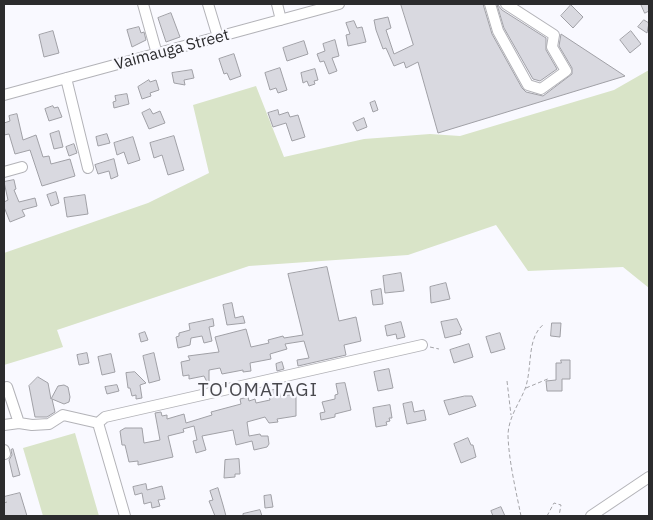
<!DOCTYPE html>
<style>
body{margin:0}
#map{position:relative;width:653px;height:520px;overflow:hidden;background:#f9f9ff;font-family:"IBM Plex Sans",sans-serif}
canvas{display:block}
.frame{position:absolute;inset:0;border:5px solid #2b2b2d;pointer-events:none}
</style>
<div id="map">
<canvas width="653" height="520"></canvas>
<div class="frame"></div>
</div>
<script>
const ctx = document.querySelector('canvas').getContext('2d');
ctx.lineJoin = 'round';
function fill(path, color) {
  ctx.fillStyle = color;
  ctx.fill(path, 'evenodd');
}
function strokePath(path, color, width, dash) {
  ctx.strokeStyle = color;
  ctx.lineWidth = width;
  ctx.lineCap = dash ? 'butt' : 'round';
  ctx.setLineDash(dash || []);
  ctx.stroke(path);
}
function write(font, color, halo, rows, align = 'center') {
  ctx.font = font + ' "IBM Plex Sans",sans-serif';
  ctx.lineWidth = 4.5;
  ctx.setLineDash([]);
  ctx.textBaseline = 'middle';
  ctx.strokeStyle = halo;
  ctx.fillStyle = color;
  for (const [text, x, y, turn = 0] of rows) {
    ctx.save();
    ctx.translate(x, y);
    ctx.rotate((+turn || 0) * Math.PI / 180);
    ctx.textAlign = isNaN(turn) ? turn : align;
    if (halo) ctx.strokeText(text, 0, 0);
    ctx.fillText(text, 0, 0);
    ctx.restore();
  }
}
fill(new Path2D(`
 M649,70V288L623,267L528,271L496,225L408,255L249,266L57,330L63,347L4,365V253L148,203L209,173L193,105L256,86L284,157L364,139L430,134L460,136L614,90Z
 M75,433L99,516H43L23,448Z`), '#d9e4c8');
const building = new Path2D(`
 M401,4H483L492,34L522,88L526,92L543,96L572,74V68L559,46L561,34L625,76L438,133L418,62L406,68L404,62L394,66L386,48L383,49L376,30L374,20L388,17L391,28L386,30L394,54L413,45Z
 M497,4L502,10L546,38V50L557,69L540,81L533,79L504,28Z
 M641,4H649V11L645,13Z
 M571,5L583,17L573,28L561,16Z
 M171,13L180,37L166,42L158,18Z
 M644,20L649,23L647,33L638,27Z
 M354,21L357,28L362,27L366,42L348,46L346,35L350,34L346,23Z
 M139,27L141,33L144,32L146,40L132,47L127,30Z
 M53,31L59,53L44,57L39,35Z
 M631,31L641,44L630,53L620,40Z
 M335,40L339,56L332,58L337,71L329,74L324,61L320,62L317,54L325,51L323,44Z
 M304,41L308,54L287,61L283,48Z
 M234,54L241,76L230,80L227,73L224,74L219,59Z
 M280,68L287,90L278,93L276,88L270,90L265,73Z
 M315,69L318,80L314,81L315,84L309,86L307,81L303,83L301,73Z
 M192,70L194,78L184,80L185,85L174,83L172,73Z
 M149,80L150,82L156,80L159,90L150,93L151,96L142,99L138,87Z
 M127,94L129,104L114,108L113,102L116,101L115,96Z
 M375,101L378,110L373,112L370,103Z
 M53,106L54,108L58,107L62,117L49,121L45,109Z
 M150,109L153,114L160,111L165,123L149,129L142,113Z
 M278,110L279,115L288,112L290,117L298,115L305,137L292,141L286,123L273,127L268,113Z
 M17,114L23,140L36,135L43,157L49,156L51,164L70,159L75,176L42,186L30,150L15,154L9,134L4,135V123L10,121L9,116Z
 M364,118L367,127L357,131L353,123Z
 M59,131L63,147L54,149L50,134Z
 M107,134L110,143L98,146L96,137Z
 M174,136L184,170L168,175L162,155L154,158L150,143Z
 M133,137L140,160L128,164L124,152L117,155L114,143Z
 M74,144L77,153L69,156L66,147Z
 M114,159L118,176L111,179L109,171L98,174L95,165Z
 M14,180L16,189L14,190L19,202L35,198L37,206L22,210L25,216L10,222L4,207V202L8,200L4,182Z
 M56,192L59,203L51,206L47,195Z
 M85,195L88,214L67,217L64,198Z
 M327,267L339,321L356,317L361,341L344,345L346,355L298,366L297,360L309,358L304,341L285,344L287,349L270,354L271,359L250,363L251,371L243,372V370L222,374L220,368L209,370V386L204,376L189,379V375L183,376L181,362L190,360L188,356L219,352L215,337L246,329L251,347L269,343L268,340L283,336L284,338L303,335L288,274Z
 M401,273L404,291L385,293L383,276Z
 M446,283L450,299L431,303L430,287Z
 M381,289L383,304L373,305L371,291Z
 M232,303L235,318L243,316L245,323L227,325L223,305Z
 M213,319L214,326L209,327L212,341L204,343L202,336L191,338L190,345L178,348L176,337L179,336V333L190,330L189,324Z
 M457,319L462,330L460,331L461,334L445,338L441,322Z
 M401,322L405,337L397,339L396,334L387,336L385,326Z
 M552,323H561L560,337L551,336Z
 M145,332L148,340L141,342L139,334Z
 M500,333L505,349L491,353L486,337Z
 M469,344L473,357L454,363L450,350Z
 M87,353L89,363L79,365L77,355Z
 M154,353L160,380L149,383L143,356Z
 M111,354L115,372L102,375L98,357Z
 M561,360H570V379H562V391H547L546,381L556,380V363H561Z
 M282,362L284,369L277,371L276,364Z
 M389,369L393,388L378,391L374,372Z
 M135,372L146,383L140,385L142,398L136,399V395L132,396L130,388H128L126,373Z
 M38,377L48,383L51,399L58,386L64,385L68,387L70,397L69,402L64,404L52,399L55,412L47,417H35L29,386Z
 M345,383L351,410L335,414V417L321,420L320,413L325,412L322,402L335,399V395L338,394L336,384Z
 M117,385L119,391L107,394L105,387Z
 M279,389L280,396L296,394V416L277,419L278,422L269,423L265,417L247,422L249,436L260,434L261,436H268L269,444L267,447L254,450L252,441L236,445L233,430L202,436L206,450L196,453L193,441L197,440L194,426L183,429L184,432L168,436L173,457L138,465V461L129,462L125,445H122L120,431L125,428H142L144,443L160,440L155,413L161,412L162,416L167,415V419L184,414L186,423L212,415L211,412L241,404L240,399L248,397L249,401L255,399L256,403L270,400L268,391Z
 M465,396H472L476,406L449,415L444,401Z
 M412,402L414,412L424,410L426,420L407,424L403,404Z
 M390,405L392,418H389L390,421L386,422L387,425L376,427L373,408Z
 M468,438L471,445H473L476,457L461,463L454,444Z
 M13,449L20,475L13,477L9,460L12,455L11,450Z
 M239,459L240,474H235V477L224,478L225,460Z
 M146,484L147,490L162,486L165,499L158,500L160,506L152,508L151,502L144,504L142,493L135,495L133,487Z
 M218,488L223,505L226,516H215L209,501L213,500L210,491Z
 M20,493L27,516H4V497Z
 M271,495L273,507L265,508L264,496Z
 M501,507L505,516H493L491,511Z
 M260,510L262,516H243V514Z`);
fill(building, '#d9d9e0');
strokePath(building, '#a0a0a6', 1);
const minor = new Path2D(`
 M143,4L157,54
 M208,4L218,37
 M277,4L281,20
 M490,4L498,31L528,85L541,89L566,71L552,47L554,35L506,4
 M66,78L88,168
 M4,95L339,4
 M4,172L22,167
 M7,387L19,423
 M4,425L19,423L32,425L49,424L63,415L98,423
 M4,450L5,454
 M125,516L98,423L105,417L422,345
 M591,516L649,477`);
strokePath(minor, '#b3b3b8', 12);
strokePath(new Path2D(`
 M430,347L439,349
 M507,381L511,415
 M526,388L550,378
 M4,503L7,502
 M521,516C516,491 509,462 508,436C508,418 519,404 525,389C533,367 526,338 544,324
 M547,516L554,503L561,505L559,516`), '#a4a4a8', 1, [4, 2.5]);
strokePath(minor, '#fff', 10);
write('16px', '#2b2b2d', '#f9f9ff', [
 ["Vaimauga Street",172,50,-15]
]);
ctx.letterSpacing = '1px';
write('19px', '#49494e', '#f9f9ff', [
 ["TO'OMATAGI",258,391]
]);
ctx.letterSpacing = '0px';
</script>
